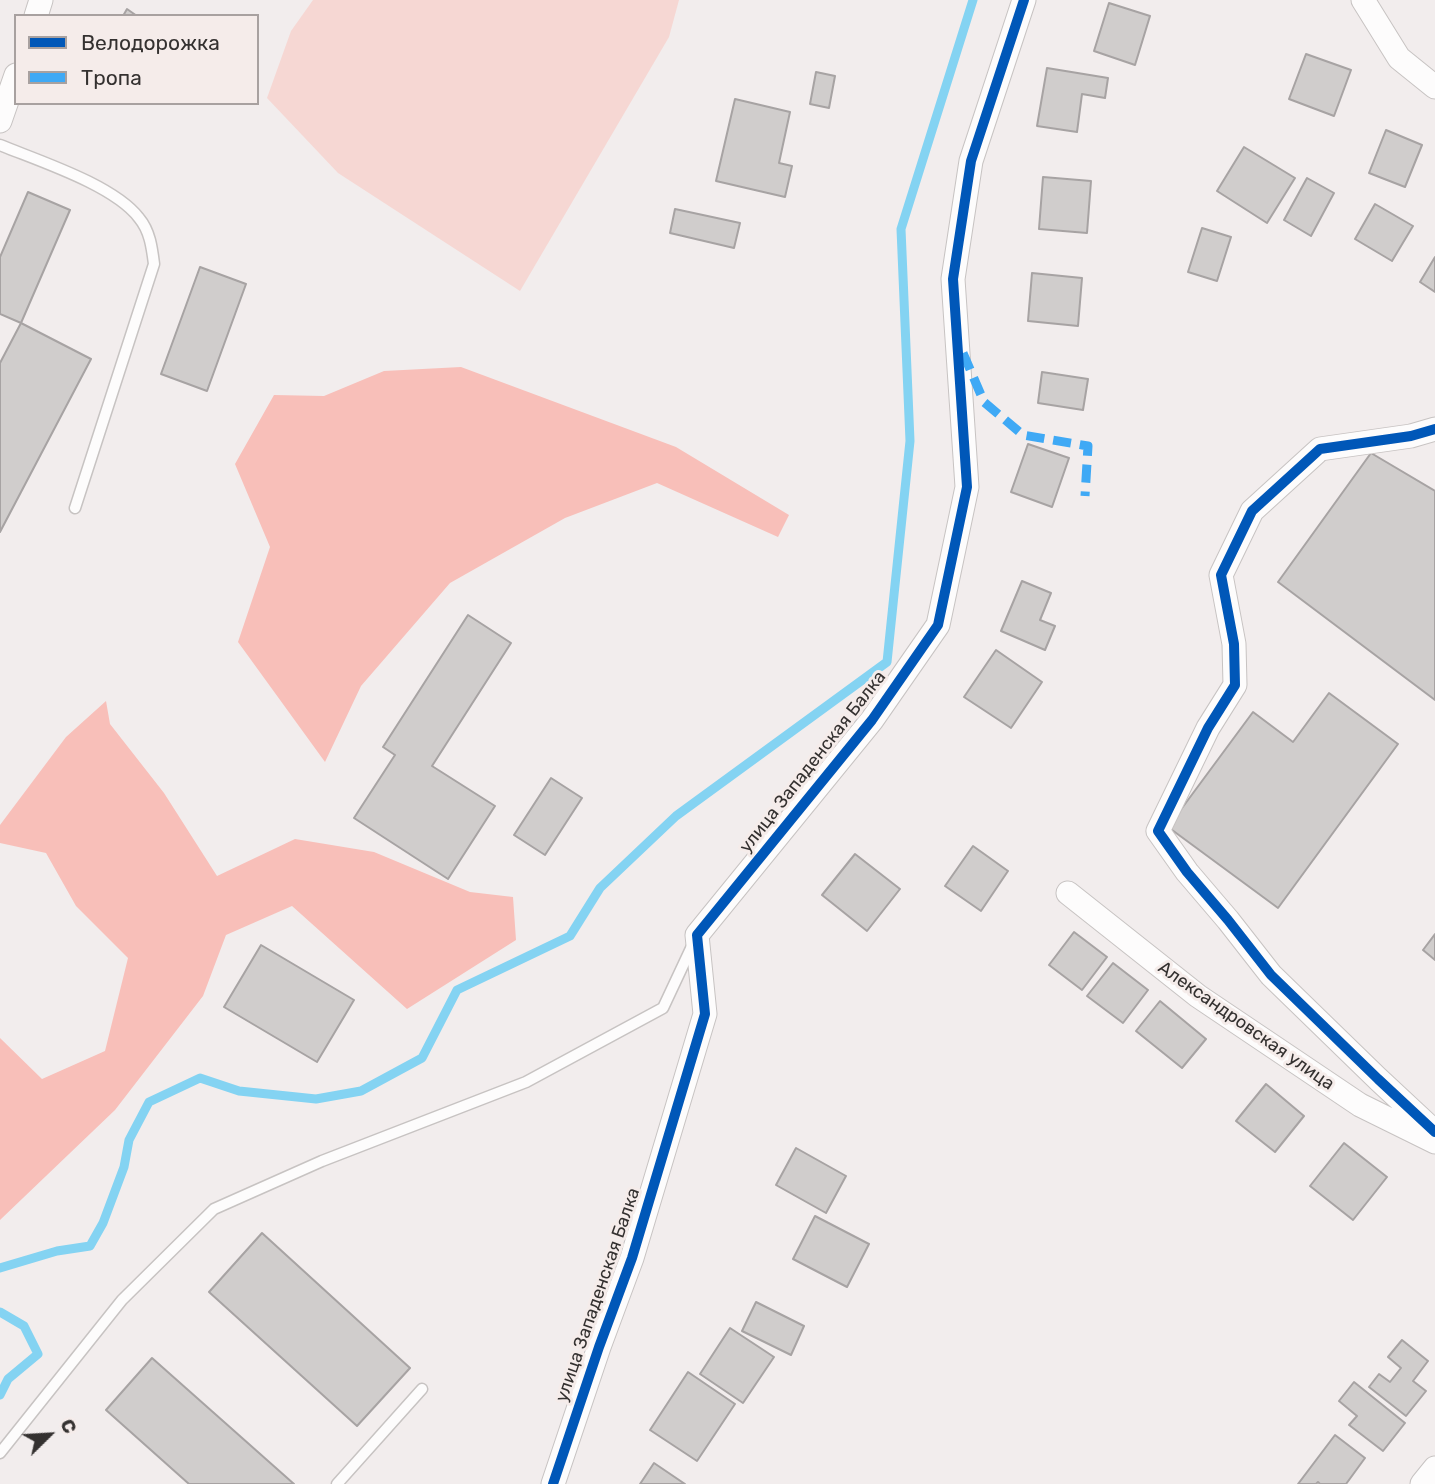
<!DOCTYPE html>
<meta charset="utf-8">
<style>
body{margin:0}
#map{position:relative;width:1435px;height:1484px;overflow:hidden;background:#f2eded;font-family:Rubik,sans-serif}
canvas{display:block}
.legend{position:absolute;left:14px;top:14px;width:245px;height:91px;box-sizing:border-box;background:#f5ecea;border:2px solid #a8a1a0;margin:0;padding:9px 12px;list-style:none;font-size:21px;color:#343130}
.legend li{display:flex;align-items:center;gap:14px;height:35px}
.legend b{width:35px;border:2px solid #a8a1a0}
.north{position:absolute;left:14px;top:1400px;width:70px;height:70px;-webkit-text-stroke:5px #f5ecea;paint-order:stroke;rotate:66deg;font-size:19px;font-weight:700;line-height:28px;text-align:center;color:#343130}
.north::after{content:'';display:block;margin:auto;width:24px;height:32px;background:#343130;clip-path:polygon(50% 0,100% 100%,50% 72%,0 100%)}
</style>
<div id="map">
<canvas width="1435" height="1484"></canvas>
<ul class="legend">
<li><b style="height:9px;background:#0057b8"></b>Велодорожка</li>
<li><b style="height:9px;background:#3fa9f5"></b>Тропа</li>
</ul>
<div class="north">С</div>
</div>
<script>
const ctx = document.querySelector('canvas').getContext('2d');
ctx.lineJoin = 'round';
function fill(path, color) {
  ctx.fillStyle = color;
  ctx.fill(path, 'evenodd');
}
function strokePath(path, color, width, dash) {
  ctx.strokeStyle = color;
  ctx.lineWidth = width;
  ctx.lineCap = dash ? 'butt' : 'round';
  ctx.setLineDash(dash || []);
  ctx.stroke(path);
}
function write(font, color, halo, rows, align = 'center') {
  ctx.font = font + ' Rubik,sans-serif';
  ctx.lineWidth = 6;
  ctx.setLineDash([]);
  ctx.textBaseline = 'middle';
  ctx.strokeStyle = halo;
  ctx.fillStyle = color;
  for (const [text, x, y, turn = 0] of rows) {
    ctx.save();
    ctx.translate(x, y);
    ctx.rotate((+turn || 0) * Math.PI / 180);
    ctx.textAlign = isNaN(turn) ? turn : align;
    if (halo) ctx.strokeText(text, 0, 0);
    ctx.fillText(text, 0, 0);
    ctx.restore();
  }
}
fill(new Path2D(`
 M313,0H679L669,37L520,291L338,173L267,98L291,31Z`), '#f6d7d3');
fill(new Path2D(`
 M461,367L676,447L789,515L778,537L657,483L565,518L450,583L361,686L325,762L238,642L270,547L235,464L274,395L324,396L384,371Z
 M106,701L110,724L164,793L217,876L295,839L374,852L470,892L513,897L516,940L407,1009L292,906L226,935L203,996L115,1110L0,1220V1038L42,1079L105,1051L128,958L76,906L46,853L0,843V825L66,737Z`), '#f8bfb9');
strokePath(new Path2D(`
 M0,1268L57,1251L90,1246L103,1223L124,1167L129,1140L149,1102L200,1078L239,1091L316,1099L361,1091L422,1058L457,990L570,936L600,888L676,816L887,662L910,441L901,229L973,0
 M0,1312L24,1326L38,1354L8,1379L0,1395`), '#84d3f2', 9);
const building = new Path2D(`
 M1109,3L1150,16L1135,65L1094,51Z
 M127,9L137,16H123Z
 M1306,54L1351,70L1334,116L1289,99Z
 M1047,68L1108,78L1105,98L1082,94L1077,132L1037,126Z
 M816,72L835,76L829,108L810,104Z
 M735,99L790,112L779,163L792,166L785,197L716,181Z
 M1386,130L1422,145L1405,187L1369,173Z
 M1244,147L1295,178L1267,223L1217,191Z
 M1043,177L1091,181L1087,233L1039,229Z
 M1307,178L1334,193L1311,236L1284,220Z
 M28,192L70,210L21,323L0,314V257Z
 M1375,204L1413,226L1392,261L1355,239Z
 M675,209L740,223L734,248L670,233Z
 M1202,228L1231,237L1217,281L1188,272Z
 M1435,257V292L1420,282Z
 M200,267L246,284L207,391L161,374Z
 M1032,273L1082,278L1078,326L1028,321Z
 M21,323L91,359L0,532V363Z
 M1042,372L1088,379L1083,410L1038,403Z
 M1028,444L1069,458L1052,507L1011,492Z
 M1371,453L1435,491V700L1278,582Z
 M1022,581L1051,593L1040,620L1055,626L1045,650L1001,631Z
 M468,615L511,643L432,766L495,806L448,879L354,818L395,755L383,747Z
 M996,650L1042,682L1011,728L964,697Z
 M1329,693L1398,744L1278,908L1168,827L1253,712L1293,742Z
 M551,778L582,798L545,855L514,835Z
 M973,846L1008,871L981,911L945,886Z
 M855,854L900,889L867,931L822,895Z
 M1074,932L1107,957L1082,990L1049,965Z
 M1435,934V960L1423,950Z
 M261,945L354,1000L317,1062L224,1007Z
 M1113,963L1148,990L1123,1023L1087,996Z
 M1160,1001L1206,1039L1182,1068L1136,1031Z
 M1266,1084L1304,1116L1275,1152L1236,1121Z
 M1344,1143L1387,1177L1353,1220L1310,1186Z
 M796,1148L846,1176L826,1213L776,1185Z
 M815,1216L869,1244L847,1287L793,1259Z
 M262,1233L410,1368L357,1426L209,1292Z
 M756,1302L804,1326L791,1355L742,1331Z
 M730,1328L774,1357L743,1403L700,1374Z
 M1402,1340L1428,1361L1413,1381L1426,1391L1406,1416L1369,1387L1379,1374L1390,1382L1401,1368L1388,1357Z
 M152,1358L294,1484H189L106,1410Z
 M688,1372L735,1404L697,1461L650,1430Z
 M1354,1382L1405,1423L1383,1451L1349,1425L1357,1416L1339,1401Z
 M1335,1435L1365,1458L1346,1484H1320L1318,1482L1316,1484H1298Z
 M654,1463L685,1484H640Z`);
fill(building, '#d0cdcc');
strokePath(building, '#a7a3a3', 2);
const lane = new Path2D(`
 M0,145C39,161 114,185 139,218C150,231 152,248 154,264L75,508
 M0,1453L122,1300L214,1209L322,1161L526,1082L663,1008L693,944
 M337,1484L422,1389`);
const street = new Path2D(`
 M1363,0L1399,58L1435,87
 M36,16L41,0
 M0,121L16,75
 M1435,429L1411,436L1320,449L1252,511L1221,575L1234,644L1235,685L1208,728L1158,831L1187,872L1228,920L1271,975L1378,1079L1435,1132
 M1068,893L1198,996L1360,1105L1435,1142
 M553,1484L599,1347L632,1258L705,1014L697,935L872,720L938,625L967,487L953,279L971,161L1024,0
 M1422,1484L1435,1468`);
strokePath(lane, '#c7c3c2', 13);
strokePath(street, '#c7c3c2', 25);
strokePath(lane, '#fdfcfc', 10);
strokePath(street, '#fdfcfc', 23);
strokePath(new Path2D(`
 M963,353L984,402L1023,435L1088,446L1085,496`), '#3fa9f5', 9, [18, 9]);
strokePath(new Path2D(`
 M1435,429L1411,436L1320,449L1252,511L1221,575L1234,644L1235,685L1208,728L1158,831L1187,872L1228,920L1271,975L1378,1079L1435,1132
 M553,1484L599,1347L632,1258L705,1014L697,935L872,720L938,625L967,487L953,279L971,161L1024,0`), '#0057b8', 10);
write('18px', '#343130', '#f5ecea', [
 ["улица Западенская Балка",813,762,-52],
 ["Александровская улица",1246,1026,35],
 ["улица Западенская Балка",598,1295,-71]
]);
</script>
